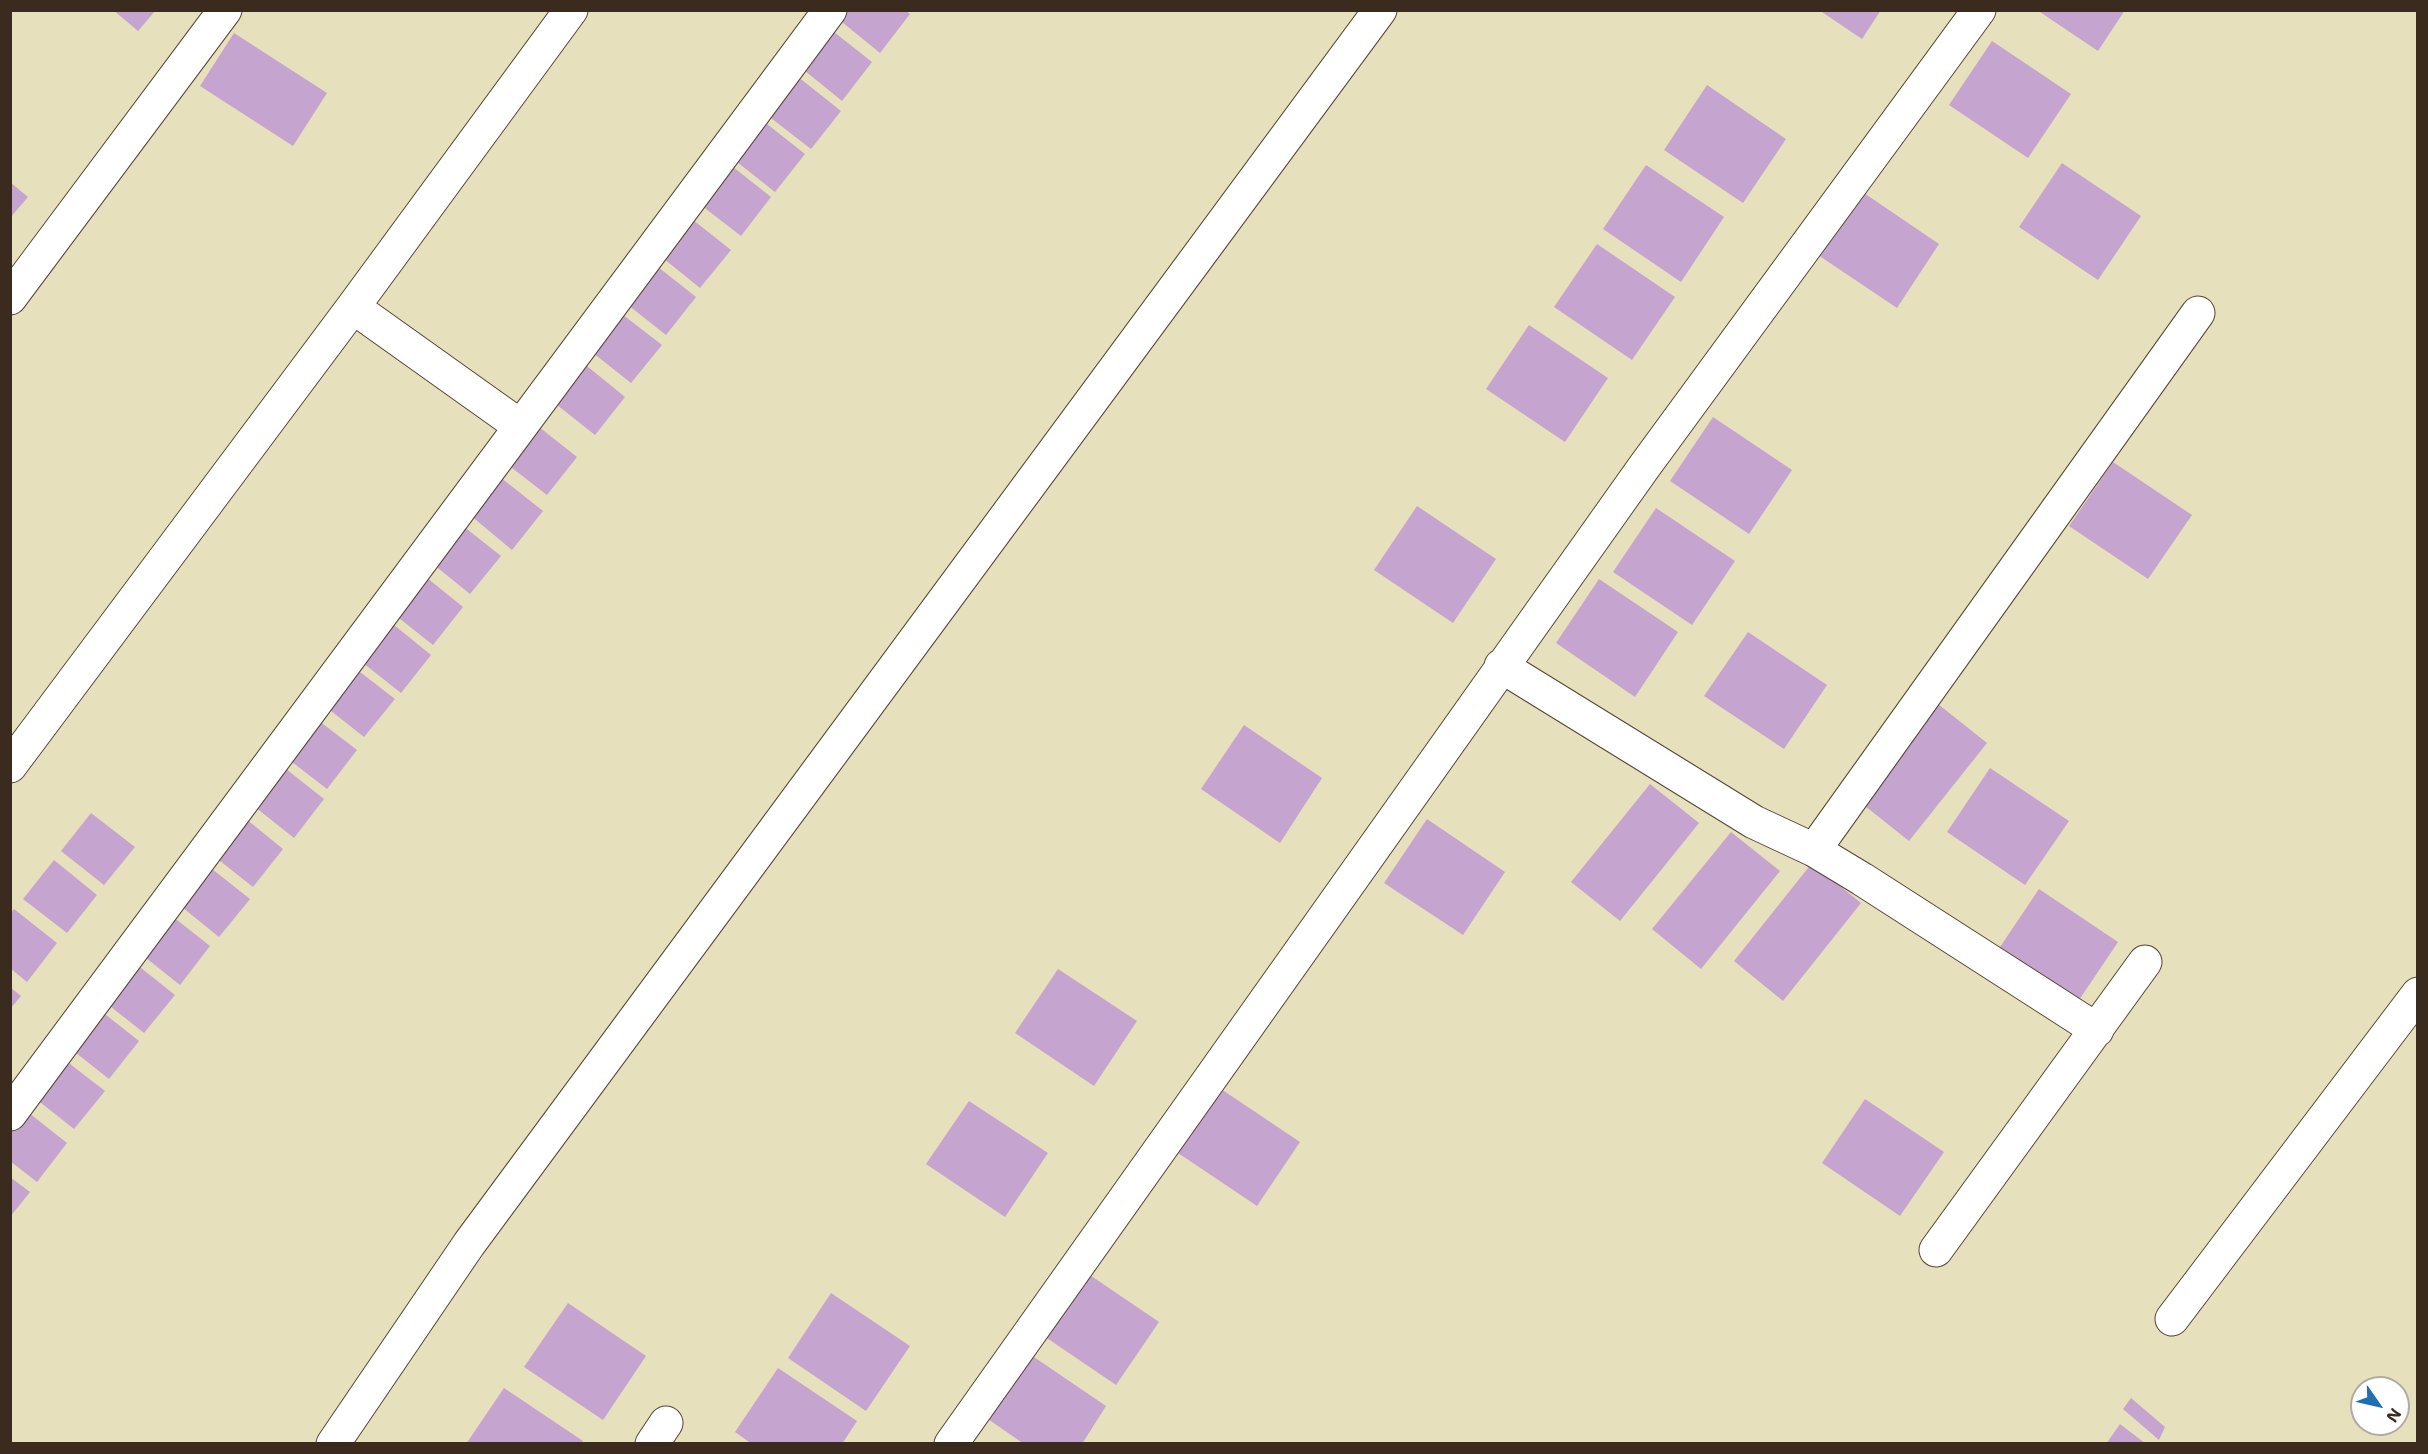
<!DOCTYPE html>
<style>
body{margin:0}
#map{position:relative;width:2428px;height:1454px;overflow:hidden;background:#e7e0bc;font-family:"Shantell Sans",sans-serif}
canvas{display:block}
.frame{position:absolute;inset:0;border:12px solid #3b2a1e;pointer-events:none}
.north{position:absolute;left:2350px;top:1376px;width:60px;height:60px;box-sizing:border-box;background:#fff;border:2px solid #b1aaa5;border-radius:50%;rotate:124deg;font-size:16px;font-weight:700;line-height:24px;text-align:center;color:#3b2a1e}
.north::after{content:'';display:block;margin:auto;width:21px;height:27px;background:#1f6fb2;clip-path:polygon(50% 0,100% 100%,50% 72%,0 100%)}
</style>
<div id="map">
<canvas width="2428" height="1454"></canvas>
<div class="frame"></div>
<div class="north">N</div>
</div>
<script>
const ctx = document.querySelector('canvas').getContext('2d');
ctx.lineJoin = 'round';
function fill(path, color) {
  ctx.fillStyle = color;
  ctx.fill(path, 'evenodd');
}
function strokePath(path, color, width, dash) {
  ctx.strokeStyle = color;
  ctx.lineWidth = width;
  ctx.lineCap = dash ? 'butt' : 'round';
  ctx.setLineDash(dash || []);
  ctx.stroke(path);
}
fill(new Path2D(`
 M113,10H156L138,31Z
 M843,10H905L910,14L880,53L837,18Z
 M1819,10H1881L1862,39Z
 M2037,10H2125L2098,51Z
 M829,28L872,62L842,101L799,66Z
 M234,33L327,93L293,146L200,86Z
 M1992,41L2071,94L2028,158L1949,105Z
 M797,76L841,111L811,149L767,115Z
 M1707,85L1786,139L1743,203L1664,150Z
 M762,120L805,154L775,192L732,158Z
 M728,163L771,197L741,236L697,202Z
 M2062,163L2141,216L2098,280L2019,227Z
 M1646,165L1724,217L1681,282L1603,229Z
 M10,182L28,197L10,218Z
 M1861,191L1939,244L1897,308L1818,255Z
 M688,216L731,250L700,288L658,254Z
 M1597,244L1675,297L1632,360L1554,307Z
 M653,263L696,297L666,335L623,301Z
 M618,311L662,345L631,383L588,349Z
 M1529,325L1608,378L1565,442L1486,389Z
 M582,362L625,397L595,435L552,401Z
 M1713,417L1792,470L1749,534L1670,481Z
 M534,423L577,457L547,495L503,461Z
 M2113,462L2192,515L2148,579L2069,526Z
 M500,477L543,511L512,550L470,515Z
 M1417,506L1496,559L1453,623L1374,570Z
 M1656,508L1735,561L1692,625L1613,572Z
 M458,522L501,556L470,594L428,560Z
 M421,573L463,607L433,645L390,611Z
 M1599,579L1678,632L1635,697L1556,643Z
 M388,620L431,655L401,693L358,659Z
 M1748,632L1827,685L1784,749L1704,696Z
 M351,665L395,699L364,737L321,703Z
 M1938,704L1987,743L1909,841L1860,802Z
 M314,717L357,750L327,789L283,755Z
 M1244,725L1322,778L1280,843L1201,789Z
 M281,765L324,799L294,838L250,803Z
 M1990,768L2069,821L2025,885L1947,832Z
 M1650,784L1699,823L1620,921L1571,882Z
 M91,813L135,847L104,885L61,851Z
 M240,814L283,849L253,887L210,853Z
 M1427,819L1505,872L1463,935L1384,883Z
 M1731,832L1780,871L1701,969L1652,929Z
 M54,860L97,895L67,933L23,899Z
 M1812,863L1861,903L1783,1001L1734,961Z
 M207,865L250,899L219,937L177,903Z
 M2039,889L2118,942L2075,1006L1996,953Z
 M14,909L57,943L27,982L10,968V914Z
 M167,912L210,946L180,985L136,950Z
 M131,960L175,995L144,1033L101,999Z
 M1058,969L1137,1021L1094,1086L1015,1033Z
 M10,987L21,996L10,1009Z
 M96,1007L139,1041L109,1079L66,1045Z
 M61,1057L105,1091L74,1129L31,1095Z
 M1221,1089L1300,1142L1257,1206L1178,1153Z
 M1865,1099L1944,1152L1900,1216L1822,1163Z
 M969,1101L1048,1153L1005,1217L926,1164Z
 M24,1109L67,1143L37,1182L10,1161V1126Z
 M10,1177L30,1192L10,1217Z
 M1081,1269L1159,1322L1116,1385L1038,1332Z
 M831,1293L910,1346L866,1411L788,1358Z
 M568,1303L646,1356L603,1420L524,1367Z
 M1028,1353L1106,1406L1082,1444H1024L985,1417Z
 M778,1368L857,1421L842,1444H752L735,1432Z
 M504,1388L583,1441L580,1444H466Z
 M2131,1398L2165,1427L2159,1440L2123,1409Z
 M2120,1424L2146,1444H2106Z`), '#c5a4cf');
const minor = new Path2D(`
 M10,298L225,10
 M353,307L520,426
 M1501,666L1754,822L1814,850L2198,313
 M10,766L353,307L571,10
 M1814,850L1862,879L2097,1030
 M10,1114L830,10
 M1936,1250L2145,962
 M2172,1319L2418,994
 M333,1444L469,1244L1380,10
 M652,1444L666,1423
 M951,1444L1644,467L1979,10`);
strokePath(minor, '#554536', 35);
strokePath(minor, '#fff', 33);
</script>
